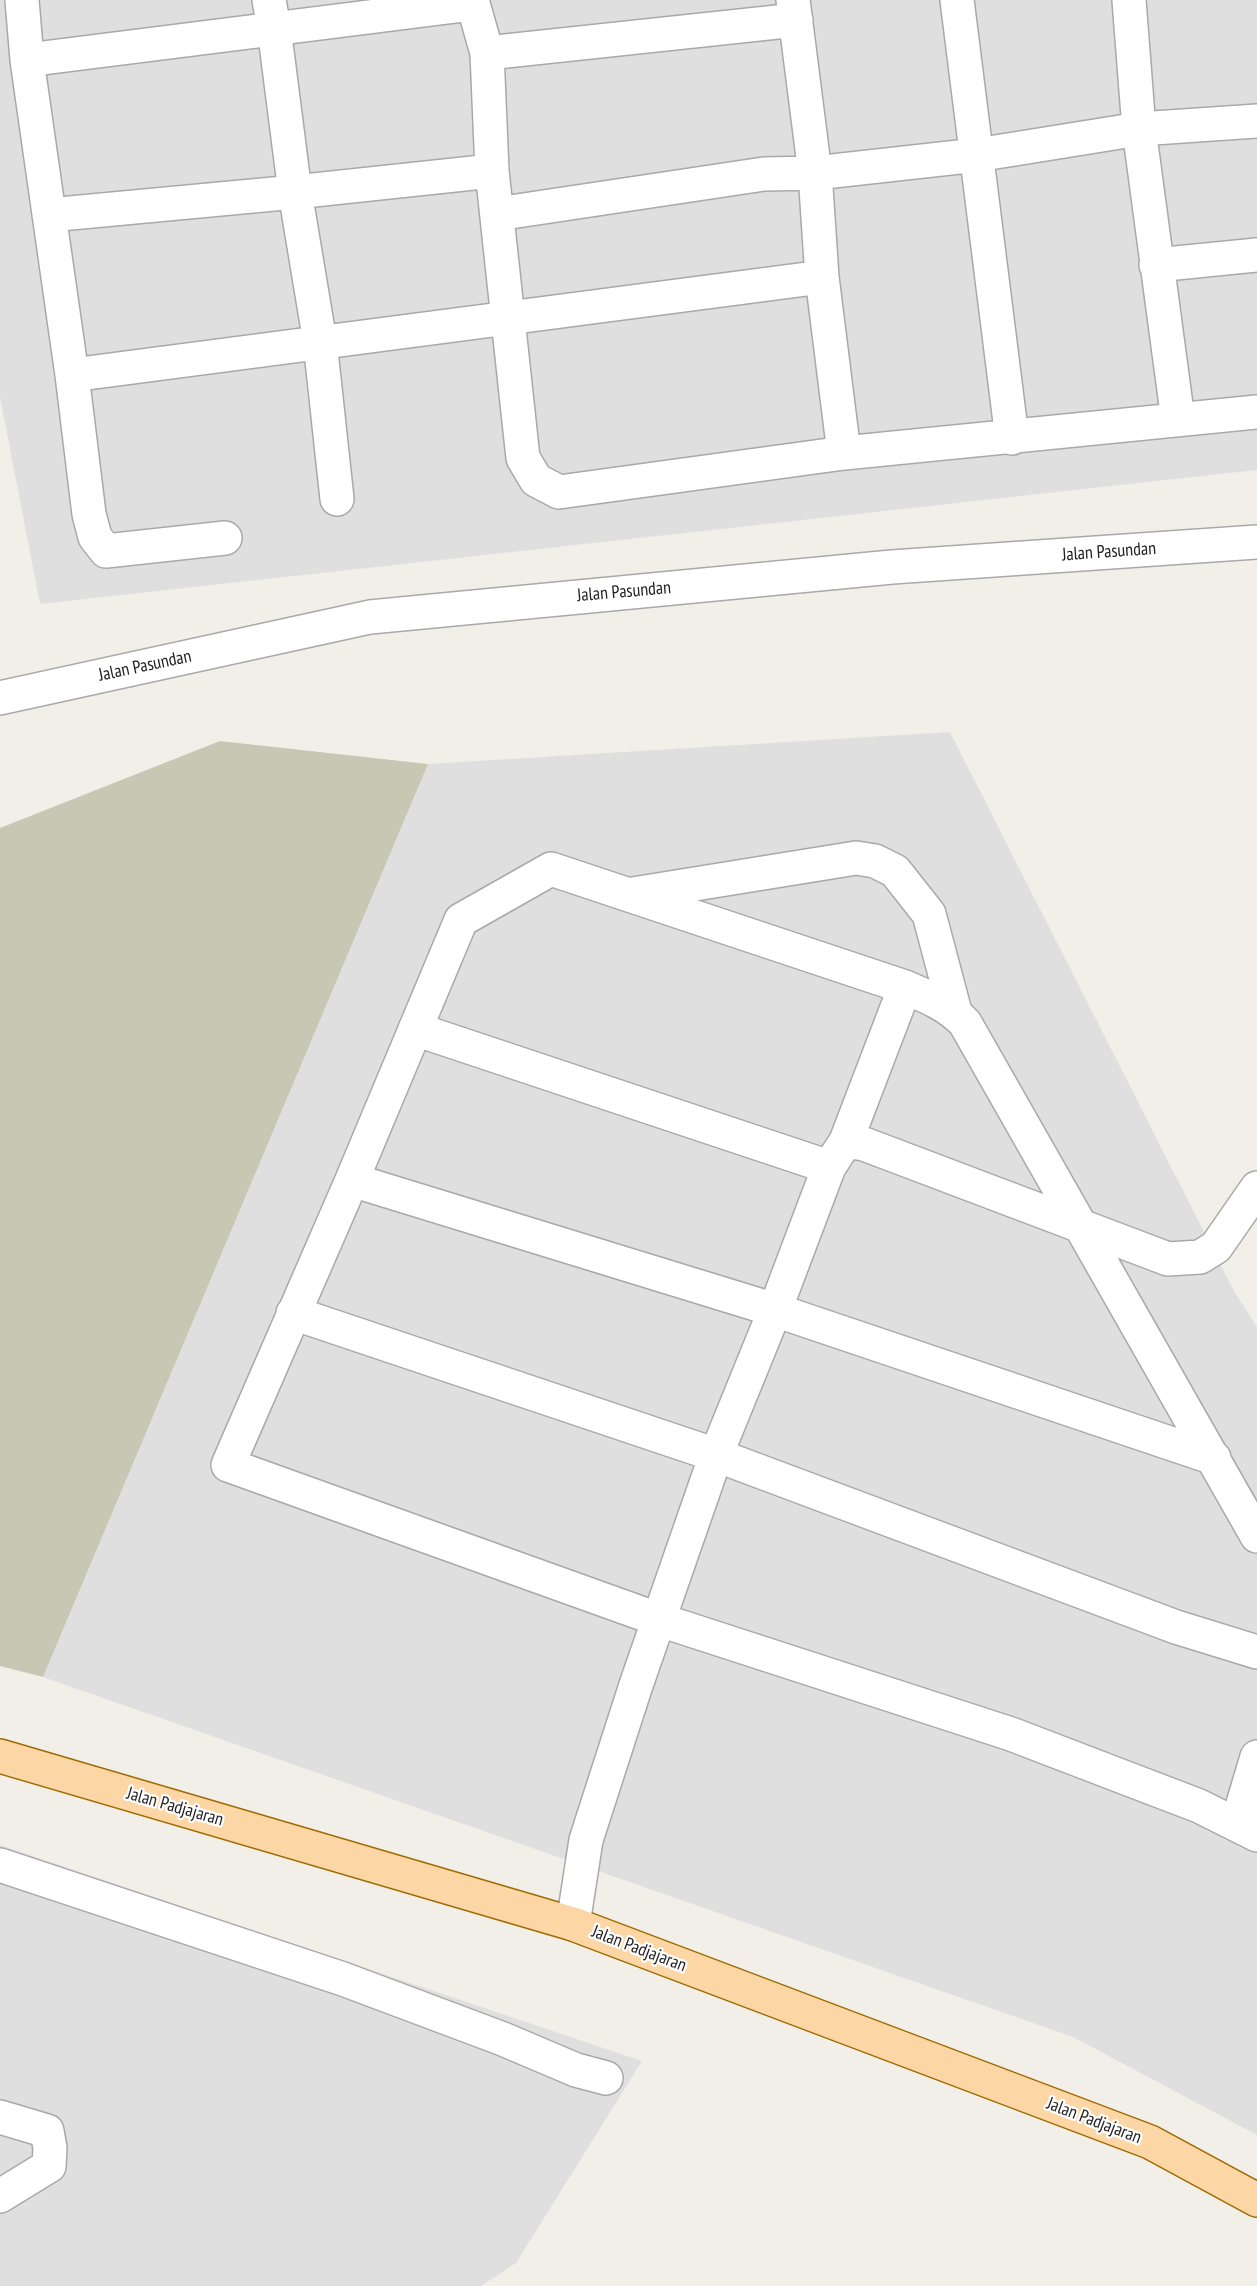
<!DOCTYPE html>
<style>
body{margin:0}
canvas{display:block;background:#f2efe9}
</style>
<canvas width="1257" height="2286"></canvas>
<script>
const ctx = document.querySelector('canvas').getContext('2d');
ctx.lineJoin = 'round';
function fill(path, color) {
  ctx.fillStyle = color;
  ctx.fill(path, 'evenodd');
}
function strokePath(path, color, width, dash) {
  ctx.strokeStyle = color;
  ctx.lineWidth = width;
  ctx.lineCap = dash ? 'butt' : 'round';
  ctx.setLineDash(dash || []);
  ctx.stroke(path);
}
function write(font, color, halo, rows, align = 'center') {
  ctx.font = font + ' "PT Sans Narrow",sans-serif';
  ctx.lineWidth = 4.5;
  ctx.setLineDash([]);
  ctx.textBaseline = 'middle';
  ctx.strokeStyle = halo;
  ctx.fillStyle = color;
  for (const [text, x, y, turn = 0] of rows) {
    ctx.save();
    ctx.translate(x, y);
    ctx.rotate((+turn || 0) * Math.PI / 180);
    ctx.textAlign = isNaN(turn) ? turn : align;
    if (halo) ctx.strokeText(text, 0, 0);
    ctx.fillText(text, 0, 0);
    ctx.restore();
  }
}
fill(new Path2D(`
 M0,0H1257V470L40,604L0,397Z
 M950,732L1234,1291L1257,1327V2135L1073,2037L43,1677L428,764Z
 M0,1845L642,2061L516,2263L481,2286H0Z`), '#e0dfdf');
fill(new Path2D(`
 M220,741L428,764L43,1677L0,1666V828Z`), '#c7c7b4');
const minor = new Path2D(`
 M22,0L27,60L72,375L89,514L95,537L106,551L225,538
 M269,0L274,28L295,192L320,342L337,499
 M472,0L487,53L492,171L523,458L536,480L559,492L844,453L1257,412
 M793,0L815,173L822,277L844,453
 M957,0L1012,438
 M1129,0L1139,129L1178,420
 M487,53L796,20
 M27,60L472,4
 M497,214L764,174L815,173L977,155L1139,129L1257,121
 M49,215L295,192L492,171
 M1156,265L1257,255
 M72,375L822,277
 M0,698L370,617L892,567L1257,542
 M633,894L856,858L875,861L895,871L929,914L955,1012
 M415,1029L829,1167
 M846,1141L864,1144L1168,1259L1200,1257L1216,1247L1257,1188
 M352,1180L775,1310L1214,1458
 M293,1313L716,1455L1176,1627L1257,1652
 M1257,1536L965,1023C948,1005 928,997 905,987L551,869L461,920L352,1180L228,1465L660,1620L1011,1734L1199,1806L1257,1835
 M1237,1824L1257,1757
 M0,1865L343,1979L503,2039L576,2070L606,2078
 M573,1924L586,1840L636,1685L716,1455L775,1310L829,1167L846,1141L905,987
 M0,2117L47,2131L50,2148L49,2166L0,2196`);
const major = new Path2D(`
 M0,1756L573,1924L1150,2142L1257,2200`);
strokePath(minor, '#a9a9a9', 36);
strokePath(major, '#a06b00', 36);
strokePath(minor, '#fff', 33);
strokePath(major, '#fcd6a4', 33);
write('18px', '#222', '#fff', [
 ["Jalan Pasundan",1109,552,-4],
 ["Jalan Pasundan",624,592,-5],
 ["Jalan Pasundan",145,666,-12],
 ["Jalan Padjajaran",175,1807,16],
 ["Jalan Padjajaran",639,1949,21],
 ["Jalan Padjajaran",1094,2121,21]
]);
</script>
